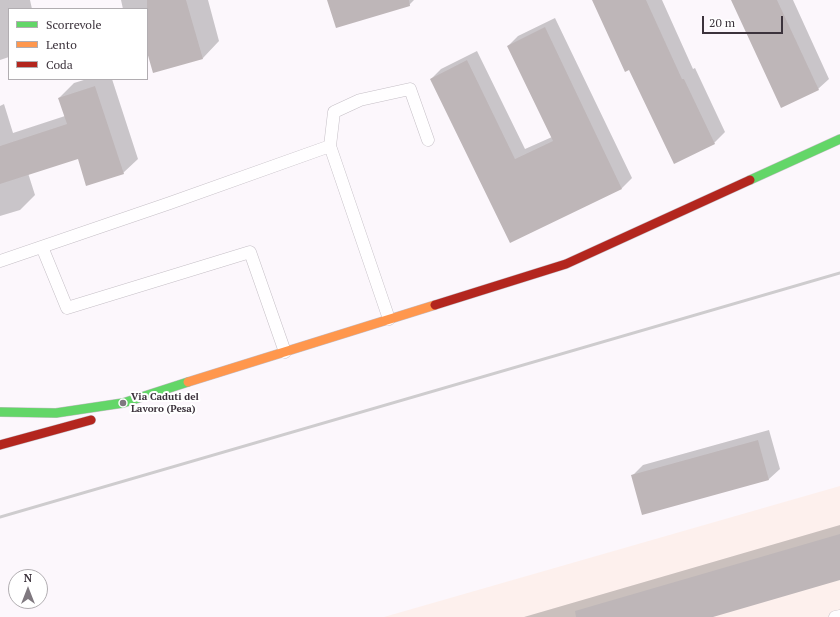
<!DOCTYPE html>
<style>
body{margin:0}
#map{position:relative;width:840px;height:617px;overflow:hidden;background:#fcf7fc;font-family:"PT Serif",serif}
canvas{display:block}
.legend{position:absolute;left:8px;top:8px;width:140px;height:72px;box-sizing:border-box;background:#fff;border:1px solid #b1adb1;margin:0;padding:5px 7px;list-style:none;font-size:12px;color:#3c333c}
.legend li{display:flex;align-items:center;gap:8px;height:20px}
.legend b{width:20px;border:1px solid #b1adb1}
.north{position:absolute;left:8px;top:569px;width:40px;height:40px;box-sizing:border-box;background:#fff;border:1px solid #b1adb1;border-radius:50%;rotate:0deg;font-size:11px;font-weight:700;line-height:16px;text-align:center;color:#3c333c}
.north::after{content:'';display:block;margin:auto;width:14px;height:18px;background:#7f787f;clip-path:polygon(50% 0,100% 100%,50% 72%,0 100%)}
.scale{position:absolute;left:702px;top:16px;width:81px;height:18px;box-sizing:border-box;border:2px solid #3c333c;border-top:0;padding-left:5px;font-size:12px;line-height:14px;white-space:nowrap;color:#3c333c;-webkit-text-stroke:3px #fff;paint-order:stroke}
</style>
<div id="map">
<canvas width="840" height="617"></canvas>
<ul class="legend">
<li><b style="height:5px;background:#63d668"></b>Scorrevole</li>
<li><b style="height:5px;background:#ff974d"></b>Lento</li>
<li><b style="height:5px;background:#b3261e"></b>Coda</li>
</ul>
<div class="north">N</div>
<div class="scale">20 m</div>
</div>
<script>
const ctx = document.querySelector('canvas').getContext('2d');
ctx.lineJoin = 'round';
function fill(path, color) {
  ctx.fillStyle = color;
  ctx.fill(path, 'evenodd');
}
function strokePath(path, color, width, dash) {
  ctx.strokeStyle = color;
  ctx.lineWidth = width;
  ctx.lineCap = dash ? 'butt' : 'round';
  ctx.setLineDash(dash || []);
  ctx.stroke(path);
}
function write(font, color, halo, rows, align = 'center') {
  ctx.font = font + ' "PT Serif",serif';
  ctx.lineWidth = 4;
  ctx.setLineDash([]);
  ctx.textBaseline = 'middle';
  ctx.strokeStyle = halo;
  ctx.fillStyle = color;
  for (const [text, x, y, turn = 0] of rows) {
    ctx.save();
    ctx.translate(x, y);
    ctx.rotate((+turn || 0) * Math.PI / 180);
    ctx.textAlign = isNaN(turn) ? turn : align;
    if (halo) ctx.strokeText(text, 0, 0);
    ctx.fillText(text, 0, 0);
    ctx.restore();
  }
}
fill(new Path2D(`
 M840,486V617H384Z`), '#fdf0ed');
fill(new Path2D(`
 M0,0H30L32,9H9V57L0,60Z
 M121,0H208L219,41L203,58L147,48V9H123Z
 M328,0H414L409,5Z
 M601,0H662L693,69L695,68L725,132L714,143L630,69Z
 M732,0H793L829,79L818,89Z
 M555,18L632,178L622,188L511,241L431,79L441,69L477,51L525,149L552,137L508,46L518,36Z
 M87,79H112L138,159L123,173L78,157L28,173L35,195L20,210L0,216V106L4,104L13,133L65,116L59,98L74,83Z
 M769,430L780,469L769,479L632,476L643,465Z
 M840,525V579L709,617H524Z`), '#0003');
fill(new Path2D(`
 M147,0H186L203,59L153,73L147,52Z
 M327,0H409L410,6L336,28Z
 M592,0H646L682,79H684L715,144L674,164L629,70L625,72Z
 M731,0H777L819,90L781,108Z
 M545,27L622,189L510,243L430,79L467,60L515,159L553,141L507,46Z
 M95,86L124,174L86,186L78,159L0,184V146L67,124L58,98Z
 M758,440L769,480L642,515L631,475Z
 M840,534V580L713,617H576L575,611Z`), '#beb6b8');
const lane = new Path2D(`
 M330,146L334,112L360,100L410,89L428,140
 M42,247L67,308L250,252L285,352
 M0,261L170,203L330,146L389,319
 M835,617L840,616`);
const fast = new Path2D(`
 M750,180L840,139
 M0,412L56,413L123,403L188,382`);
const slow = new Path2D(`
 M188,382L435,305`);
const jam = new Path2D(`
 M435,305L566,264L750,180
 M0,445L91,420`);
strokePath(lane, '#c5bfc6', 13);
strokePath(fast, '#c5bfc6', 10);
strokePath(slow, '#c5bfc6', 10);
strokePath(jam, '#c5bfc6', 10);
strokePath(lane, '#fffeff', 12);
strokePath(fast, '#63d668', 9);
strokePath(slow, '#ff974d', 9);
strokePath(jam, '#b3261e', 9);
strokePath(new Path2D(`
 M0,517L840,273`), '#ceccce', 3);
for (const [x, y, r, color] of [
 [123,403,4,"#7f787f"]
]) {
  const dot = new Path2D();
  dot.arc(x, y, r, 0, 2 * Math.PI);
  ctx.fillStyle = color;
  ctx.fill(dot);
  strokePath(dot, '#fff', 1.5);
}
write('bold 10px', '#3c333c', '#fff', [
 ["Via Caduti del",131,397],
 ["Lavoro (Pesa)",131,409]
], 'left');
</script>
